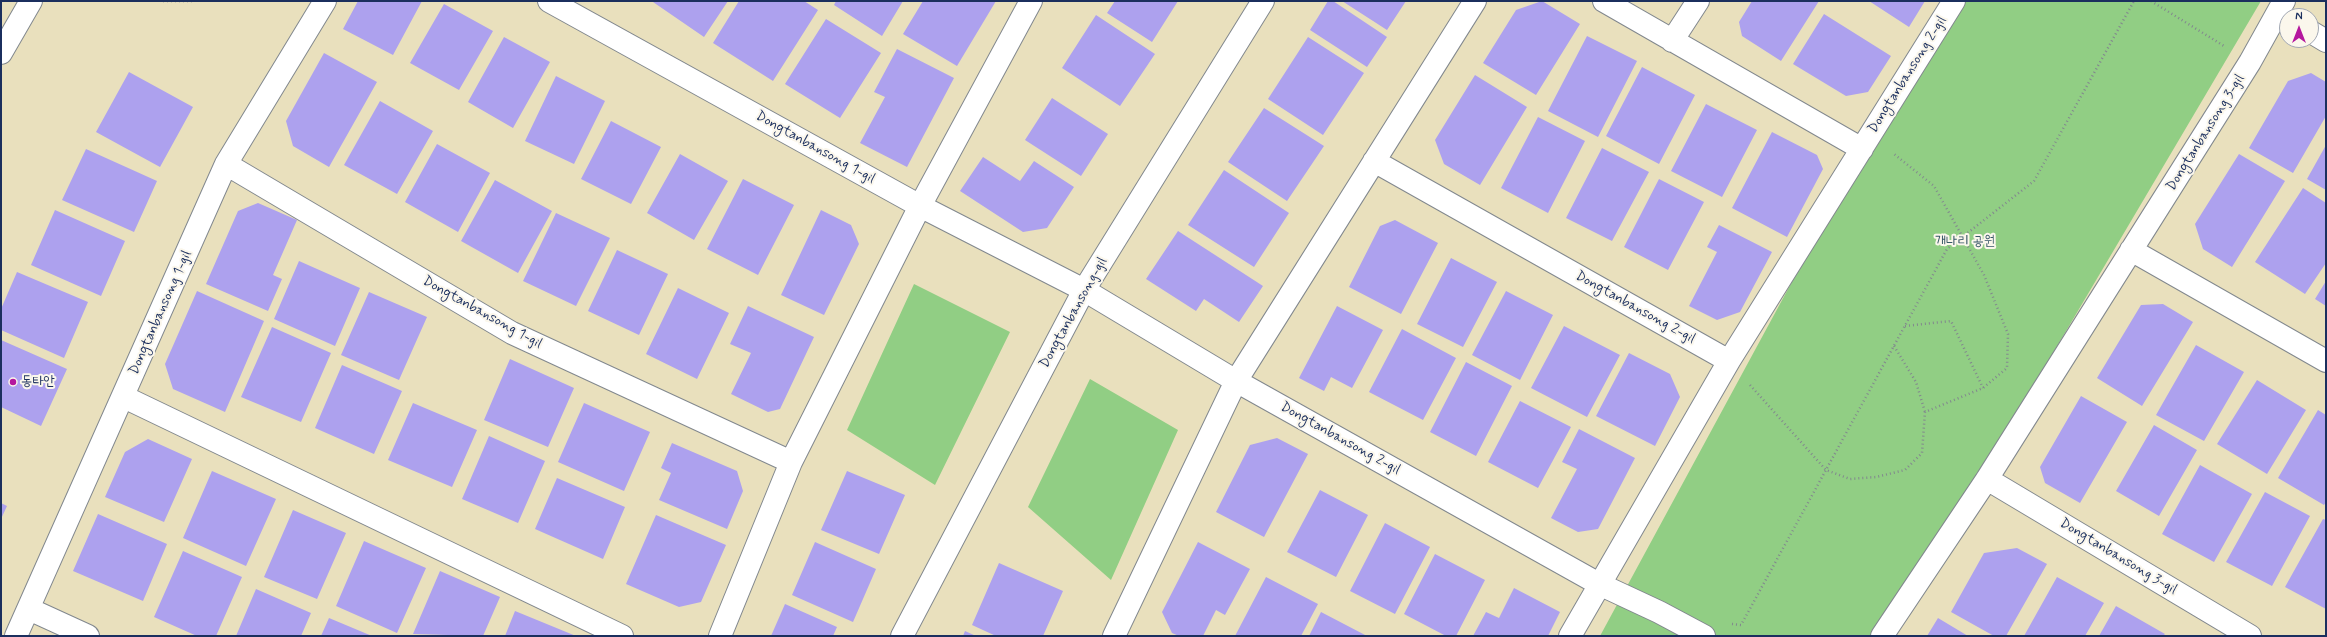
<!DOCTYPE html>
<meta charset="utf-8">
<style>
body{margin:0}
#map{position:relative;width:2327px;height:637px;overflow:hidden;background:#e9e0bd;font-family:Mynerve,sans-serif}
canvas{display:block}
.frame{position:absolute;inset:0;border:2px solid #1b2f5e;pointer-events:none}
.north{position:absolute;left:2279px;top:8px;width:40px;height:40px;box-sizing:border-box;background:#fbf7ec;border:1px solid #a1a7b3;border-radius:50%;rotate:0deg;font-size:11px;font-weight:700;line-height:16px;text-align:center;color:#1b2f5e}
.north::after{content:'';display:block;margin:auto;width:14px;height:18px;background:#b5179e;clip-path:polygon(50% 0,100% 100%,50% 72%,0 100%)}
</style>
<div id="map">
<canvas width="2327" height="637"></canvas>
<div class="frame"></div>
<div class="north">N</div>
</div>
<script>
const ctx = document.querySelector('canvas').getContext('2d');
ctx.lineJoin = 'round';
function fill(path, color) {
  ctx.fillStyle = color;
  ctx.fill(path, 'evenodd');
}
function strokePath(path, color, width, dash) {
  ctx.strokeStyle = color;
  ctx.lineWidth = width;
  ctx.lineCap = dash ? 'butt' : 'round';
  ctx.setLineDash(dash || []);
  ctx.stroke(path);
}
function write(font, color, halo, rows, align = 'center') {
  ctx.font = font + ' Mynerve,"Poor Story",sans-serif';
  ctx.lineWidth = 4;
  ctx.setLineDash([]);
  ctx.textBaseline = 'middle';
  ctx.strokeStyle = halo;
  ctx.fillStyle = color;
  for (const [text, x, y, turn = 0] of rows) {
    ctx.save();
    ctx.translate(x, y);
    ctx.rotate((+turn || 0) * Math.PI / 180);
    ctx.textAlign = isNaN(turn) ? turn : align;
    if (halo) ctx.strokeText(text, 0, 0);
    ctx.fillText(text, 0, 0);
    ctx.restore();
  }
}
fill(new Path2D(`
 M1954,1H2261L1955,519L1875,636H1600L1852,171Z
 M914,284L1010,332L935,485L847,430Z
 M1090,379L1178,430L1111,580L1028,507Z`), '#91ce84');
fill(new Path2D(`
 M358,1H422L393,55L343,29Z
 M654,1H728L704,37L653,2Z
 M739,1H804L818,10L773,81L713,43Z
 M836,1H903L882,36L834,5Z
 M923,1H996L957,66L903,34Z
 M1115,1H1178L1152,42L1107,13Z
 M1328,1H1333L1387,37L1367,67L1310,30Z
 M1342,1H1406L1387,30Z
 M1542,1L1580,24L1536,95L1483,63L1516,10Z
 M1752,1H1819L1781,61L1742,36L1739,22Z
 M1869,1H1925L1909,27Z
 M444,4L493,31L459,90L410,63Z
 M1824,14L1891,56L1868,92L1846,96L1793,64Z
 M1096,15L1155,54L1120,106L1062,68Z
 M826,19L881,53L840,118L785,84Z
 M1587,36L1637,61L1598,137L1548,111Z
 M504,37L550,62L513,128L468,102Z
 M1308,37L1364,73L1323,135L1268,99Z
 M897,49L954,78L907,167L860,143L885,97L874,92Z
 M324,53L377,82L329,167L293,146L286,121Z
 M1642,67L1695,95L1659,164L1606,136Z
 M129,72L193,107L160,167L96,132Z
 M2311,73L2326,82V116L2293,173L2249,148L2288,81Z
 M1475,75L1527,107L1480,185L1444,164L1435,140Z
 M556,76L605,101L574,164L525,141Z
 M1052,98L1108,134L1081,176L1025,140Z
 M380,101L433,131L397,194L344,165Z
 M1706,104L1757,130L1722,197L1671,171Z
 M1264,108L1324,146L1287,201L1228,162Z
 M1538,117L1585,141L1548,213L1501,188Z
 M611,121L661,147L631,204L581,179Z
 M1772,132L1817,155L1823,169L1787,237L1732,208Z
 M437,144L490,173L458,232L405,202Z
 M2326,145V190L2307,179Z
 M1602,148L1649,172L1612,241L1566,218Z
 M86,149L157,181L134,232L62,200Z
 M680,154L728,181L694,240L647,213Z
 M2239,154L2285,181L2232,267L2203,249L2195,224Z
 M983,157L1020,181L1034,161L1074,187L1047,228L1023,232L960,191Z
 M1224,170L1289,213L1254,267L1188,225Z
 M743,179L794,205L758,275L707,249Z
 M1659,179L1704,202L1668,270L1624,247Z
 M495,180L552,211L518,273L461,241Z
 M2303,188L2326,203V263L2305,294L2255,262Z
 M258,203L297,220L273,275L282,279L268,311L206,284L238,211Z
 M55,210L125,241L101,296L31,265Z
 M821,210L851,225L859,244L824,315L781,295Z
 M556,213L610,238L576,306L523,281Z
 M1395,220L1438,243L1401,314L1349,287L1380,226Z
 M1719,225L1772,252L1740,312L1717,320L1689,306L1717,252L1707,247Z
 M1178,231L1263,286L1239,322L1204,299L1196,311L1146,279Z
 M617,250L668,274L639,335L588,311Z
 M1451,258L1497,282L1463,347L1417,324Z
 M299,261L360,288L335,346L274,319Z
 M17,272L88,302L64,358L1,330V309Z
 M2326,281V306L2315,299Z
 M678,288L729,313L697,379L646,354Z
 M197,291L264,321L225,412L173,389L165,364Z
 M1506,291L1553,315L1520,380L1472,355Z
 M369,292L427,317L399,380L341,355Z
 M2163,304L2193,322L2142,406L2097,378L2141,305Z
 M748,306L814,337L780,409L768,412L731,394L751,353L730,344Z
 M1337,306L1383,330L1352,388L1331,377L1324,391L1299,378Z
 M1564,326L1620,355L1587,417L1531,388Z
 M272,327L331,353L301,422L241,397Z
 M1402,329L1456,358L1423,420L1369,392Z
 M1,340L67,369L41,426L1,407Z
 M2196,345L2244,372L2204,441L2156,415Z
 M1629,353L1670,374L1680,397L1655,446L1596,416Z
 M510,359L574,388L548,447L484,420Z
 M1466,362L1512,386L1476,456L1430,432Z
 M342,365L402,391L374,454L315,428Z
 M2257,380L2306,410L2267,474L2217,444Z
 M2081,396L2127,422L2080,503L2045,483L2040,467Z
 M1520,401L1571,427L1538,488L1488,462Z
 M413,403L477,430L452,487L388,460Z
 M584,403L650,432L624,491L558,462Z
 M2318,410L2326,415V502L2324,505L2278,478Z
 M2154,425L2197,450L2159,516L2116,491Z
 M1579,429L1635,458L1598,529L1578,532L1551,518L1577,469L1562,462Z
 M489,436L545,461L518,523L462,499Z
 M1277,438L1308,454L1264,537L1216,512L1250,445Z
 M148,439L192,459L164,522L105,497L125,452Z
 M672,443L737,471L743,491L727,529L659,500L671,473L661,468Z
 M2200,465L2252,494L2214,562L2162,534Z
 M212,471L276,499L246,566L183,538Z
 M847,471L905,495L879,554L821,530Z
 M557,478L625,507L603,559L535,529Z
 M1320,490L1368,515L1336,577L1287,552Z
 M2265,492L2310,516L2272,586L2226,562Z
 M1,503L7,506L1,519Z
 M293,510L346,533L317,599L264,577Z
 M98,514L167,544L143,601L73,571Z
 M656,515L726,545L701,602L679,607L626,584Z
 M2323,519L2326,520V609L2285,587Z
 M1385,523L1430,547L1395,614L1350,591Z
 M364,541L426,568L397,633L336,606Z
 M815,542L876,569L853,622L792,595Z
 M1198,542L1250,569L1225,615L1216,610L1203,636H1179L1172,633L1162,612Z
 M2017,548L2047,564L2006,636H1994L1951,612L1984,553Z
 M183,551L242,577L216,636H197L154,617Z
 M1435,554L1485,580L1456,636H1446L1404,614Z
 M999,563L1063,591L1043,636H996L972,625Z
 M440,571L500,597L483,636L413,634Z
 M1266,577L1318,604L1301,636H1235Z
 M2057,577L2104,603L2085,636H2024Z
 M1514,588L1560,612L1548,636H1473L1486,612L1499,618Z
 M256,589L311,613L301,636H236Z
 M785,604L837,627L833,636H771Z
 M2116,606L2165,634L2163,636H2099Z
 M515,611L576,636H505Z
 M1321,612L1367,636H1309Z
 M329,618L372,636H321Z
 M1938,618L1968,636H1927Z
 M965,631L976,636H963Z`), '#ada1ee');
const street = new Path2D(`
 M549,1L920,206L1084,290L1236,381L1599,584L1659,612L1704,636
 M1604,1L1862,149
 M2311,32L2326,41
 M1672,41L1698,1
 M1374,161L1729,361
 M226,164L512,333L791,462
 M2131,250L2326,361
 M124,397L622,636
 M1987,479L2250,636
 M29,609L88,636
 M16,636L226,164L325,1
 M720,636L791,462L920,206L1031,1
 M902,636L1084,290L1263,1
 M1114,636L1236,381L1475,1
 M1570,636L1729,361L1954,1
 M1882,636L1987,479L2250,62L2284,1`);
const secondary = new Path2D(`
 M1,53L31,1`);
strokePath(street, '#82888e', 24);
strokePath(secondary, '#82888e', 24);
strokePath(new Path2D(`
 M163,1H193
 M2151,1L2224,46
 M1905,326L1951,321L1983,388
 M1894,346L1916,382L1925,412
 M1750,385L1826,470L1850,479L1876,477L1905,470L1922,453L1925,412L1983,388L2007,368L2008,334L1984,275L1934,186L1894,154
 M1732,624L1741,625L1947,249L2034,181L2134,1`), '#82888e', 2.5, [1, 3]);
strokePath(street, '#fff', 22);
strokePath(secondary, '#fff', 22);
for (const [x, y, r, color] of [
 [13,382,4,"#b5179e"]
]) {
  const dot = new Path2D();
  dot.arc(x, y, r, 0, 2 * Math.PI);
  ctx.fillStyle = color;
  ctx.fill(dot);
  strokePath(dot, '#fbf7ec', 1.5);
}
write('14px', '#1b2f5e', '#fbf7ec', [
 ["Dongtanbansong 2-gil",1908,75,-58],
 ["Dongtanbansong 3-gil",2206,133,-58],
 ["Dongtanbansong 1-gil",815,148,29],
 ["Dongtanbansong 2-gil",1635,308,29],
 ["Dongtanbansong 1-gil",161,313,-66],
 ["Dongtanbansong 1-gil",482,313,29],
 ["Dongtanbansong-gil",1074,313,-61],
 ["Dongtanbansong 2-gil",1340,439,29],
 ["Dongtanbansong 3-gil",2118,557,31]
]);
write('14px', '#385768', '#fbf7ec', [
 ["개나리 공원",1965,242]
]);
write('14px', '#1b2f5e', '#fbf7ec', [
 ["동타안",21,382]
], 'left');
</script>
